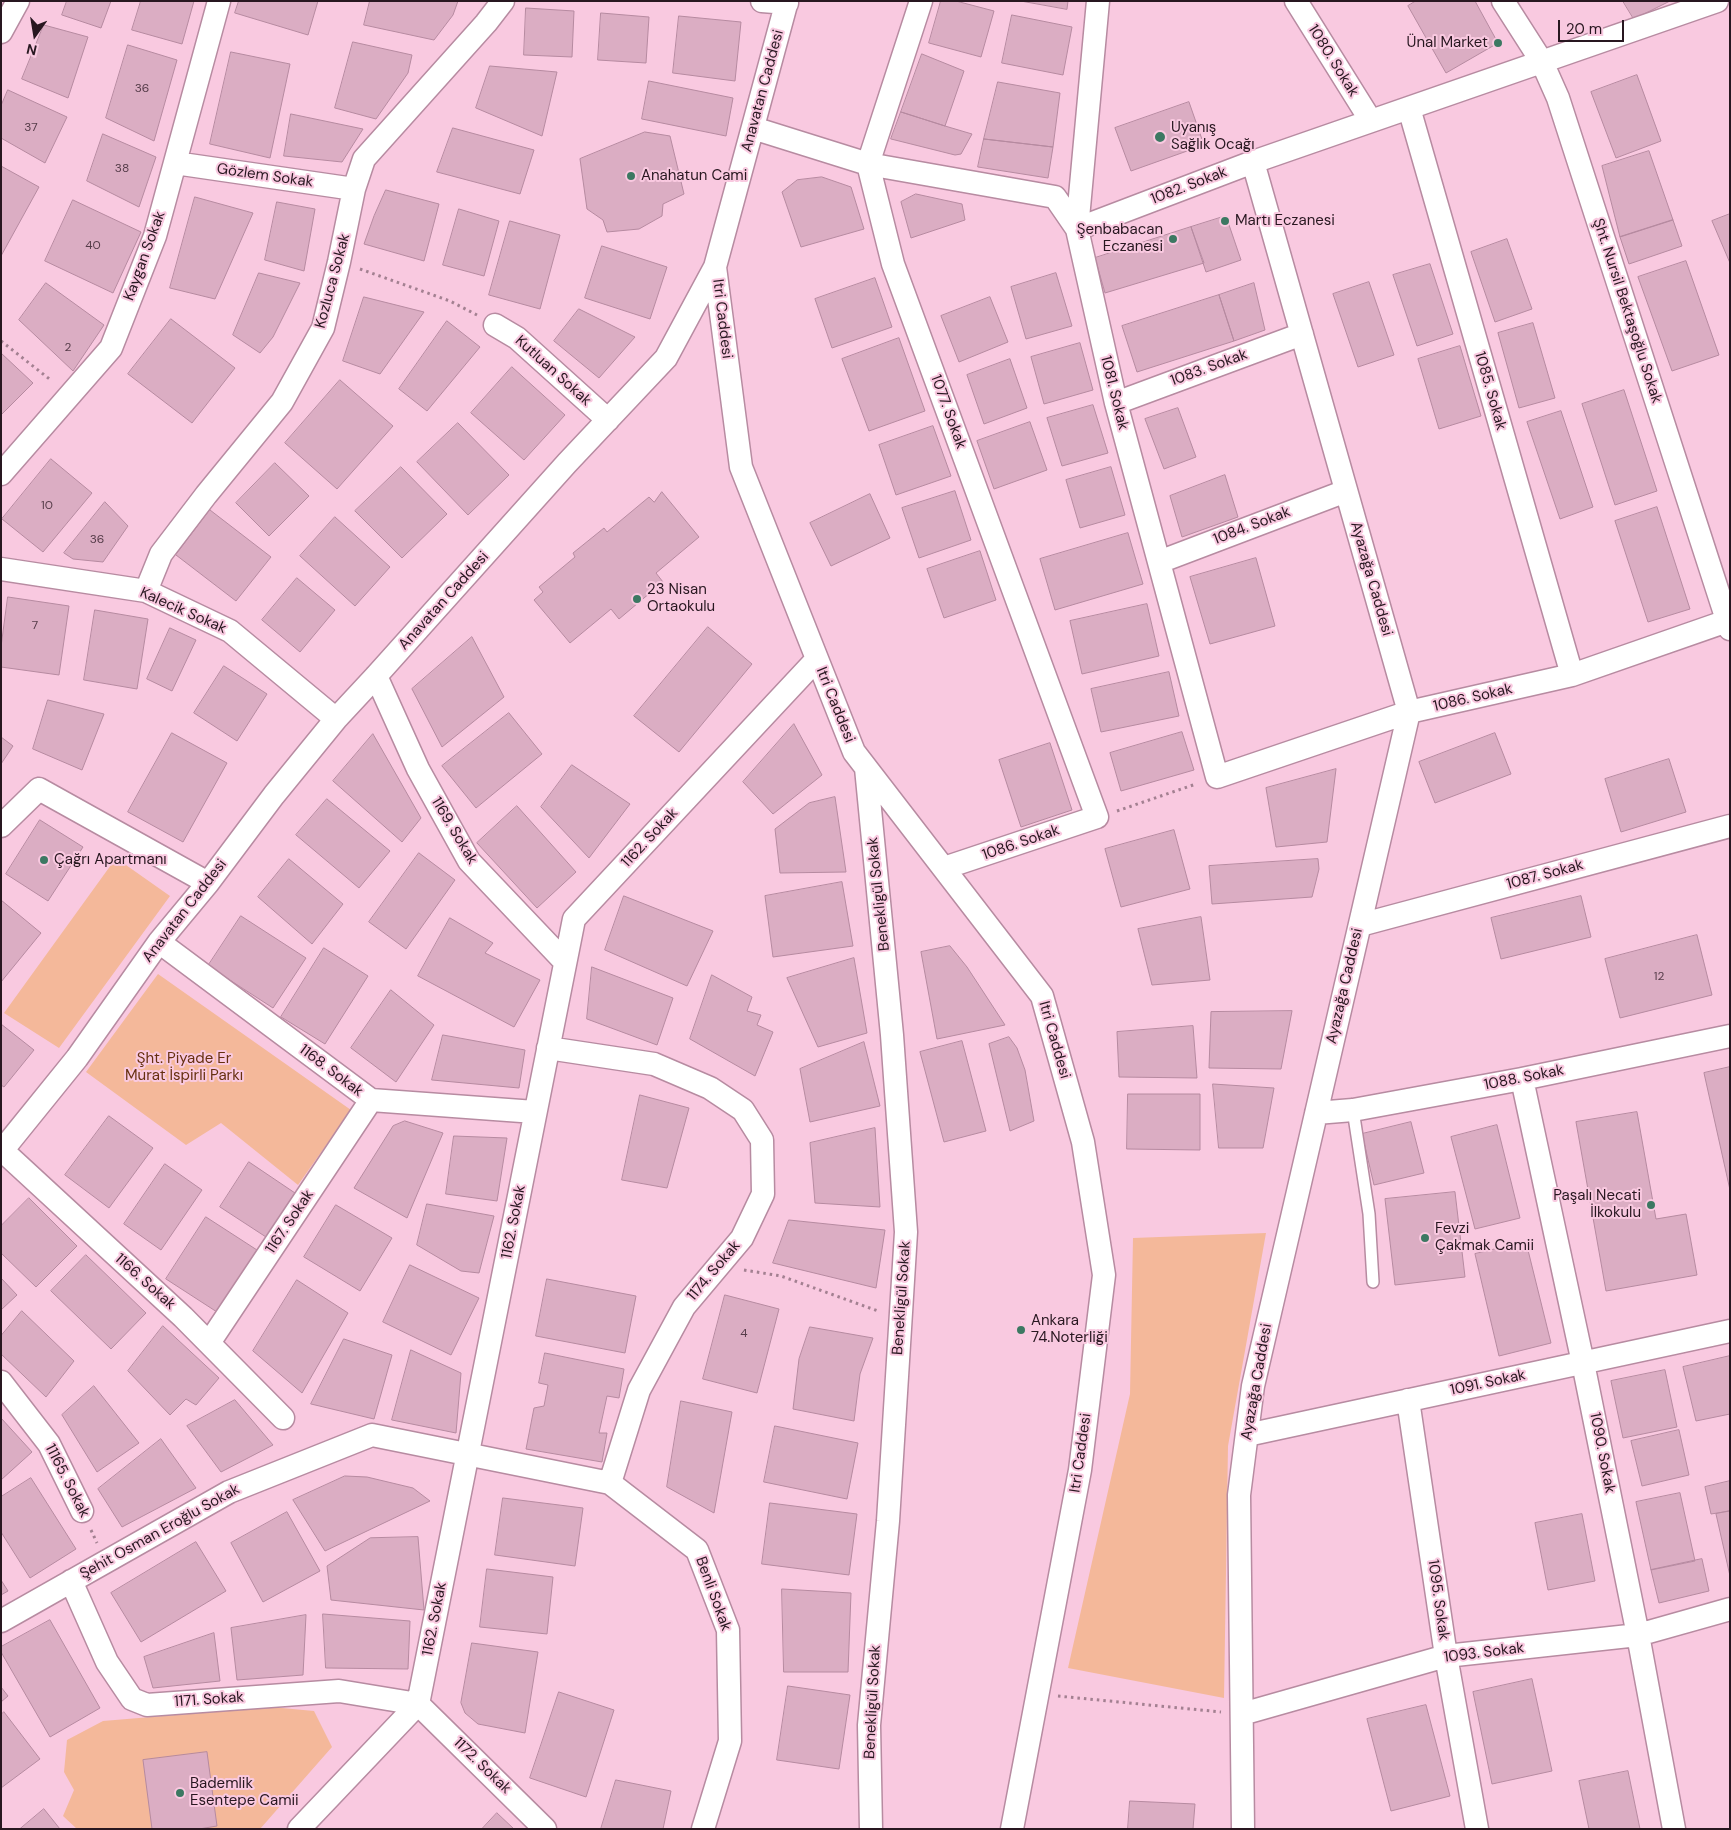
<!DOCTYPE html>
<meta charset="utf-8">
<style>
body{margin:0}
#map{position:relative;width:1731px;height:1830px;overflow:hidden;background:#f9c9e0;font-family:"DM Sans",sans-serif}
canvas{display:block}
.frame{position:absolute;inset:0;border:2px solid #281720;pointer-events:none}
.north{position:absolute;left:10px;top:10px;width:50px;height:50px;-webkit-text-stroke:4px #f9c9e0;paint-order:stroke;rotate:193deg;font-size:14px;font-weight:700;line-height:20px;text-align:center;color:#281720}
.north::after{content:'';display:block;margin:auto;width:18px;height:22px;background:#281720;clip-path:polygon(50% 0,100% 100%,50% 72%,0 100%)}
.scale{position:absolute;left:1558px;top:20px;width:66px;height:22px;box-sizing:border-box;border:2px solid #281720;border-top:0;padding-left:6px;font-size:15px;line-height:18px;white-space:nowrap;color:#281720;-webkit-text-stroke:4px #f9c9e0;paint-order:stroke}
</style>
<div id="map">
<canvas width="1731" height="1830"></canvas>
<div class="frame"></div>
<div class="north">N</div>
<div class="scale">20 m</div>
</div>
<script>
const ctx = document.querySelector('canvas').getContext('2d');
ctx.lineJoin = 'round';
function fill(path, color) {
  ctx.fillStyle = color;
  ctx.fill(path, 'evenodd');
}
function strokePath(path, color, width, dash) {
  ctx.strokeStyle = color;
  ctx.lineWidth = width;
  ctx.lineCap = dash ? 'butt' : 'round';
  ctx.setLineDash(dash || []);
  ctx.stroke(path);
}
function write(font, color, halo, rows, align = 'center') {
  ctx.font = font + ' "DM Sans",sans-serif';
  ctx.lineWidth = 4;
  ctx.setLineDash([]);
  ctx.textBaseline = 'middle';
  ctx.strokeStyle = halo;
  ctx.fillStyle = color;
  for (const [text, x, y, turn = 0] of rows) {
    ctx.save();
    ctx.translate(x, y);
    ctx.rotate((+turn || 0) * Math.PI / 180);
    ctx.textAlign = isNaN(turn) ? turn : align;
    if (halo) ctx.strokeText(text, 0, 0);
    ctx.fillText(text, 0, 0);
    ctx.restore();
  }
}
fill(new Path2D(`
 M116,858L170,896L59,1048L4,1013Z
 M158,974L351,1110L298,1185L221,1123L186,1145L86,1072Z
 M1266,1233L1228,1446L1224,1698L1068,1668L1130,1394L1133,1238Z
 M271,1707L314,1711L332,1747L260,1829H77L63,1816L74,1790L64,1772L67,1740L103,1721Z`), '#f4b89a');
const building = new Path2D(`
 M67,1H111L101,28L62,15Z
 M141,1H194L182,44L132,30Z
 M239,1H318L308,35L235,13Z
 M370,1H458L453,15L434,40L364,25Z
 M941,1H956L994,11L981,57L929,43Z
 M1021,1H1068L1067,9Z
 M1416,1H1475L1498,43L1446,73L1408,6Z
 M1623,1H1670L1634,19Z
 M526,8L574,11L572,57L524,55Z
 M601,13L649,17L646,63L598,60Z
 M1012,15L1072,27L1063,75L1002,63Z
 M679,16L741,22L735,81L673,73Z
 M44,25L88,37L68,98L22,79Z
 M353,42L412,55L408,73L376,119L335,108Z
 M128,45L177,60L154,141L106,118Z
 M231,52L290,64L270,158L210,144Z
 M922,54L964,71L945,126L901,112Z
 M490,66L557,72L542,136L476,108Z
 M1637,75L1661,141L1616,158L1591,92Z
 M649,81L733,98L726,136L642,119Z
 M998,82L1060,93L1053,147L984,139Z
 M8,90L67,117L45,163L1,138V106Z
 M1189,102L1204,145L1131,171L1115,128Z
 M901,112L945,126L972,134L961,154L955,155L891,139Z
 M291,114L363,129L342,162L284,156Z
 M453,128L534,150L520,194L437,172Z
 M645,132L670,136L684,194L663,204L662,216L639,229L607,232L603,220L587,209L580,159Z
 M103,134L156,157L139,207L87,181Z
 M984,139L1053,147L1048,178L978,167Z
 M1649,151L1673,220L1620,237L1602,166Z
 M1,166L39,187L1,256Z
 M822,177L851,187L864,229L801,247L782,192L797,180Z
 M386,190L439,204L424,261L364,244L374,216Z
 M916,194L962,204L965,220L911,238L901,202Z
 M195,197L253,213L215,299L170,288Z
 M73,200L141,232L113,293L45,261Z
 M277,202L315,209L304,271L265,260Z
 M459,209L499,221L484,276L443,265Z
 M1730,214V263L1712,221Z
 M1226,216L1241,260L1206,272L1191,227Z
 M1673,220L1682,246L1629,264L1620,237Z
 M510,221L560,235L540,309L489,295Z
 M1191,227L1204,263L1105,293L1095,258Z
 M1507,239L1532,309L1495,322L1471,252Z
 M602,246L667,267L650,319L585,298Z
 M1686,261L1719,355L1672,371L1638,277Z
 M1430,264L1453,334L1417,346L1393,275Z
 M259,273L300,283L273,337L260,353L233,335Z
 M1056,273L1072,326L1026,339L1011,287Z
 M875,278L892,327L832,348L815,299Z
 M1369,282L1394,355L1358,367L1333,294Z
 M46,283L104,325L73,371L19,320Z
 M1254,283L1265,330L1234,341L1219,295Z
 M1219,295L1234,341L1137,372L1122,326Z
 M364,297L424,312L380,374L343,361Z
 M990,297L1008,342L959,362L941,316Z
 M579,309L635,337L599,378L554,341Z
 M171,319L235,368L192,423L128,374Z
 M447,321L480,347L427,411L399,389Z
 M1533,323L1555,398L1519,408L1498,333Z
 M899,338L925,411L869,431L842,359Z
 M1080,343L1093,390L1044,404L1031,357Z
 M1460,346L1481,416L1439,429L1418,359Z
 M1,353L33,383L1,415Z
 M1010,359L1027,408L984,424L967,375Z
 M512,367L565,415L524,460L471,413Z
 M340,380L393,426L337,489L285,443Z
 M1624,390L1657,491L1615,505L1582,404Z
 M1093,405L1108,453L1062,466L1047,418Z
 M1178,408L1196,457L1164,469L1145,419Z
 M1561,411L1593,507L1560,519L1527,422Z
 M1030,422L1047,470L994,489L977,441Z
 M458,423L509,475L468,515L417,462Z
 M933,426L951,476L896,495L879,445Z
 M51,459L92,493L43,552L2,519Z
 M275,463L309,496L269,536L236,503Z
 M401,467L447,514L402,558L355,511Z
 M1111,467L1125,515L1080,528L1066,480Z
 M1225,475L1238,517L1182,537L1170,496Z
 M955,491L971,540L919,558L902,508Z
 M662,492L699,537L656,573L663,582L619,619L611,609L570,643L534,600L543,592L539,587L575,557L573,553L604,528L607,532L649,497L654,502Z
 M870,494L890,538L831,566L810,523Z
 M105,502L128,526L103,562L73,559L64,553Z
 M1657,507L1690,609L1648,622L1615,521Z
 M210,510L271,557L236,601L176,555Z
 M335,517L390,567L355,606L300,556Z
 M1128,533L1143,584L1055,610L1040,559Z
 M980,551L996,600L944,618L927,569Z
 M1256,558L1275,626L1210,644L1190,577Z
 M297,578L335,610L300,652L262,620Z
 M8,597L69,606L59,675L1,667V647Z
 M1147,604L1159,656L1082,674L1070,621Z
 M95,610L148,619L137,689L84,680Z
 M708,627L752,664L679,752L634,716Z
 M170,628L196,640L172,691L147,679Z
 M472,637L504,697L442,747L412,689Z
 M224,666L267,694L237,741L194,713Z
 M1169,672L1179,716L1101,732L1091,689Z
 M48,700L104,714L82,770L33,749Z
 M509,713L542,754L476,808L442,766Z
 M794,724L822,775L773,814L743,782Z
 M1182,732L1194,770L1121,791L1110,753Z
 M172,733L227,763L183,842L128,812Z
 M1495,733L1511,774L1435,803L1419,762Z
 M373,734L421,818L402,842L333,781Z
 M1,737L13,746L1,764Z
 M1050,743L1072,810L1021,827L999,760Z
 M1669,759L1686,812L1621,832L1605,779Z
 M572,765L630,804L589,858L541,807Z
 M1336,769L1327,842L1276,847L1266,788Z
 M835,797L846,872L780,873L775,829L809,803Z
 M327,799L390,851L359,888L296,835Z
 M517,806L576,872L537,908L477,843Z
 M40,820L83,847L48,901L6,874Z
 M1174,830L1190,889L1121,907L1105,849Z
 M419,853L455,880L406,949L369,922Z
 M289,859L343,904L312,944L258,897Z
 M1318,859L1319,869L1312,897L1212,904L1209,866Z
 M842,882L853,946L773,957L765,896Z
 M624,896L713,931L687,986L605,950Z
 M1581,896L1591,937L1501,959L1491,918Z
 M1,900L41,933L1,982Z
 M241,916L306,958L273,1008L208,966Z
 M1201,917L1210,980L1152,985L1138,929Z
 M450,918L493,943L485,953L540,980L514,1027L418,976Z
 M1697,935L1712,995L1620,1018L1605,959Z
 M950,946L967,967L1005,1025L937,1039L921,952Z
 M324,948L368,976L325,1044L281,1017Z
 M854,958L867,1033L818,1047L787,978Z
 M592,967L673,998L657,1045L587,1019Z
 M712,975L752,997L747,1011L761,1015L757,1025L773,1032L755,1076L690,1039Z
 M391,990L434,1025L396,1082L351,1048Z
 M1292,1011L1281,1069L1209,1068L1211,1012Z
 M1,1024L34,1050L4,1087L1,1085Z
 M1193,1026L1197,1078L1119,1077L1117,1032Z
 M443,1035L525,1050L519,1088L432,1080Z
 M1009,1037L1017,1048L1025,1070L1034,1121L1010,1131L989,1044Z
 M962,1041L986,1131L944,1142L920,1052Z
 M864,1042L880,1106L810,1122L800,1069Z
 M1730,1067V1190L1704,1073Z
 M1213,1084L1274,1088L1263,1148H1219Z
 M1128,1094H1200V1150L1127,1149Z
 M640,1095L689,1108L667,1188L622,1180Z
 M1637,1112L1656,1219L1686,1214L1697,1275L1606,1291L1576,1122Z
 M109,1116L153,1148L109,1208L65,1175Z
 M405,1121L443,1133L407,1218L354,1188L393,1126Z
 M1411,1122L1424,1173L1374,1185L1362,1134Z
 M1497,1125L1520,1218L1475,1229L1451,1137Z
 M875,1128L880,1207L815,1203L810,1143Z
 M454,1136L507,1138L497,1201L446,1194Z
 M249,1162L295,1193L266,1237L220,1207Z
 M165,1164L202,1190L161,1250L124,1224Z
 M1455,1192L1465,1277L1395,1285L1385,1199Z
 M29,1198L77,1246L36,1287L1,1253V1226Z
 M427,1204L494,1216L479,1273L461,1271L417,1245Z
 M336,1205L392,1238L360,1291L304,1257Z
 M206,1217L257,1250L217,1312L166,1279Z
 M789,1220L885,1230L876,1288L773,1263Z
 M1526,1242L1551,1343L1499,1356L1475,1254Z
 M86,1255L146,1313L111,1349L51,1291Z
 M410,1265L479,1298L451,1355L383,1322Z
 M1,1278L17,1295L1,1310Z
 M547,1279L636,1296L625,1353L536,1336Z
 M297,1280L348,1313L302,1393L253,1351Z
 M725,1295L779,1309L757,1393L703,1379Z
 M22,1311L74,1361L46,1397L1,1354V1336Z
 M163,1326L219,1378L196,1405L186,1399L170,1415L128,1371Z
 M810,1327L873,1338L860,1374L854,1421L793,1409L799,1359Z
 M344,1339L392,1355L374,1419L311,1404Z
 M411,1350L461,1373L456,1433L392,1420Z
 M545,1353L624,1369L619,1398L607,1396L599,1433H607L602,1462L526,1449L534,1408L544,1406L548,1385L539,1383Z
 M1730,1356V1414L1696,1421L1683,1367Z
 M1665,1370L1677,1427L1623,1438L1611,1381Z
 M94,1386L139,1443L97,1472L62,1415Z
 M235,1400L273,1445L221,1472L187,1426Z
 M681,1401L732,1412L714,1513L667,1487Z
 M1,1418L32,1452L1,1480Z
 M775,1426L858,1443L847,1499L764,1482Z
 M1679,1430L1689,1475L1642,1486L1631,1441Z
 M161,1439L196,1488L122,1527L98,1489Z
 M345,1476L367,1477L413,1488L430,1501L325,1551L293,1500Z
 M31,1478L76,1549L30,1578L1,1532V1497Z
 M1730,1481V1511L1711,1514L1705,1487Z
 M1680,1493L1695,1561L1651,1570L1636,1502Z
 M503,1498L583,1508L575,1566L495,1555Z
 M770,1503L857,1514L849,1575L762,1564Z
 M1730,1511V1576L1716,1514Z
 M287,1512L320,1571L263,1602L231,1543Z
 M1582,1514L1595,1581L1548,1590L1535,1523Z
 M418,1537L424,1610L331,1600L327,1566L370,1538Z
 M196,1542L226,1591L141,1642L111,1593Z
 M1702,1559L1709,1591L1659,1603L1651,1570Z
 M487,1569L553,1577L547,1634L480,1627Z
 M1,1580L8,1591L1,1595Z
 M782,1589L851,1593L848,1672H784Z
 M323,1614L410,1621L408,1669L326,1668Z
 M306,1615L303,1675L237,1680L231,1628Z
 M50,1620L100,1708L50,1737L1,1652V1647Z
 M214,1633L220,1681L153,1688L144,1657Z
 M472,1643L538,1652L525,1733L478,1724L465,1713L461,1703Z
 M1532,1679L1552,1771L1492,1784L1473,1692Z
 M788,1686L850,1695L839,1769L777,1760Z
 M1,1687L8,1696L1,1702Z
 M559,1692L614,1710L586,1797L530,1778Z
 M1426,1705L1450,1796L1391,1811L1367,1719Z
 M4,1712L40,1759L1,1788V1715Z
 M207,1752L217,1826L199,1829H152L143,1760Z
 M1628,1771L1640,1829H1589L1579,1781Z
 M616,1780L671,1791L663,1829H601Z
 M1130,1801L1195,1804L1193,1829H1128Z
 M44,1809L60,1829H20Z
 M497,1813L514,1829H482Z`);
fill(building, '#dbadc3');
strokePath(building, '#b68aa0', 1);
const service = new Path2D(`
 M1353,1110L1369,1214L1373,1282`);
const minor = new Path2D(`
 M762,1L787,3
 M921,1L868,164L893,264L1097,817L944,868
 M1098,1L1077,229L1116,403L1217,777L1409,712L1572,675L1730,620
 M1296,1L1371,121
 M1503,1L1542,62L1558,98L1730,629
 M1,32L18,1
 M1409,108L1572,675
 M753,128L868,164L1055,197L1077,229L1253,162L1717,1
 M175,163L354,189
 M715,267L741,467L854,752L1042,996L1083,1142L1104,1275L1080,1470L1012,1829
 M495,325L517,338L608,420
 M1116,403L1302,334
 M1,474L111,348L155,236L219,1
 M1159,562L1346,491
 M1,569L146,591L230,631L336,719
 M146,591L161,554L206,495L282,402L323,328L339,262L354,189L364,159L486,23L503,1
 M376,676L418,769L469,861L565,962
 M866,768L892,1035L906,1232L888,1521L869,1725L871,1829
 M1,826L39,789L208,883
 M1360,925L1730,826
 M159,942L371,1100L535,1112
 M548,1048L654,1064L710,1088L743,1110L762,1140L763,1194L742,1238L684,1307L639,1390L610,1483
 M1522,1079L1583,1363L1638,1635L1674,1829
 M1316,1113L1353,1110L1522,1079L1730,1036
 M3,1151L183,1317L283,1418
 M1,1152L77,1058L159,942L208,883L274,795L336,719L376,676L567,463L666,358L715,267L787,1
 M209,1343L371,1100
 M1,1382L49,1444L82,1511
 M1408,1400L1446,1656L1477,1829
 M1247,1435L1730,1331
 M71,1581L107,1662L132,1699L147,1705L339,1691L418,1704
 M1,1621L229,1492L372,1435L610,1483L697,1550L728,1630L730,1741L703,1829
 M418,1704L545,1829
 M1242,1714L1446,1656L1638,1635L1730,1609
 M299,1829L418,1704L574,919L817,659
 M1243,1829L1239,1495L1253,1386L1409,712L1253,162`);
strokePath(service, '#b78ba1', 14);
strokePath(minor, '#b78ba1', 25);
strokePath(new Path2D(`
 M360,269L450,301L477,315
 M1,341L52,381
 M1117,811L1196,784
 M744,1270L781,1276L878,1311
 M91,1530L97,1543
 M1058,1696L1221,1712`), '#a38091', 3, [2.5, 4]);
strokePath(service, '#fff', 11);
strokePath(minor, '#fff', 22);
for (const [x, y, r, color] of [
 [1498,43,5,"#3c7862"],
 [1160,137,6,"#3c7862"],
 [631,176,5,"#3c7862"],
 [1225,221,5,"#3c7862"],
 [1173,239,5,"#3c7862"],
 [637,599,5,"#3c7862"],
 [44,860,5,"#3c7862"],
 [1651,1205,5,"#3c7862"],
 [1425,1238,5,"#3c7862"],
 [1021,1330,5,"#3c7862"],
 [180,1793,5,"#3c7862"]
]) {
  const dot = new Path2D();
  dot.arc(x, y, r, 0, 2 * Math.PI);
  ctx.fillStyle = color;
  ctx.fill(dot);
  strokePath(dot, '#f9c9e0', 2);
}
write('12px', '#553c49', null, [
 ["36",142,89],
 ["37",31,128],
 ["38",122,169],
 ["40",93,246],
 ["2",68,348],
 ["10",47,506],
 ["36",97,540],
 ["7",35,626],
 ["12",1659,977],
 ["4",744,1334]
]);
write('15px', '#281720', '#f9c9e0', [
 ["Ünal Market",1488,43,"right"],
 ["Uyanış",1171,128],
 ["Sağlık Ocağı",1171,145],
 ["Anahatun Cami",641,176],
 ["Martı Eczanesi",1235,221],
 ["Şenbabacan",1163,230,"right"],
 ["Eczanesi",1163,247,"right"],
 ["23 Nisan",647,590],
 ["Ortaokulu",647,607],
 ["Çağrı Apartmanı",54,860],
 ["Paşalı Necati",1641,1196,"right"],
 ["İlkokulu",1641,1213,"right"],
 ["Fevzi",1435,1229],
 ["Çakmak Camii",1435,1246],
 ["Ankara",1031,1321],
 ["74.Noterliği",1031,1338],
 ["Bademlik",190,1784],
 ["Esentepe Camii",190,1801]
], 'left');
write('15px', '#281720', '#f9c9e0', [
 ["1080. Sokak",1333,61,58],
 ["Anavatan Caddesi",763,91,-75],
 ["Gözlem Sokak",265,176,8],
 ["1082. Sokak",1189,186,-21],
 ["Kaygan Sokak",145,256,-70],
 ["Kozluca Sokak",333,281,-75],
 ["Şht. Nursil Bektaşoğlu Sokak",1627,311,72],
 ["Itri Caddesi",722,319,83],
 ["1083. Sokak",1209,368,-20],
 ["Kutluan Sokak",553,371,42],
 ["1085. Sokak",1490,391,74],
 ["1081. Sokak",1114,393,76],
 ["1077. Sokak",948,412,70],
 ["1084. Sokak",1252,526,-21],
 ["Ayazağa Caddesi",1371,579,74],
 ["Anavatan Caddesi",444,601,-48],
 ["Kalecik Sokak",183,611,24],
 ["1086. Sokak",1473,698,-13],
 ["Itri Caddesi",835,705,68],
 ["1169. Sokak",454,831,59],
 ["1162. Sokak",650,838,-47],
 ["1086. Sokak",1021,843,-19],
 ["1087. Sokak",1545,875,-15],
 ["Benekligül Sokak",879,894,-96],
 ["Anavatan Caddesi",185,911,-52],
 ["Ayazağa Caddesi",1345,986,-77],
 ["Itri Caddesi",1054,1040,74],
 ["1168. Sokak",331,1071,37],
 ["1088. Sokak",1524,1078,-11],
 ["1167. Sokak",290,1222,-56],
 ["1162. Sokak",514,1222,-79],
 ["1174. Sokak",714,1271,-50],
 ["1166. Sokak",145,1282,42],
 ["Benekligül Sokak",902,1298,-86],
 ["Ayazağa Caddesi",1257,1382,-80],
 ["1091. Sokak",1488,1383,-12],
 ["Itri Caddesi",1081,1453,-82],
 ["1090. Sokak",1602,1453,79],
 ["11165. Sokak",67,1481,63],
 ["Şehit Osman Eroğlu Sokak",160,1532,-29],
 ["Benli Sokak",713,1594,70],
 ["1095. Sokak",1438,1600,82],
 ["1162. Sokak",435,1619,-79],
 ["1093. Sokak",1484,1653,-7],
 ["1171. Sokak",209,1700,-4],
 ["Benekligül Sokak",873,1702,-87],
 ["1172. Sokak",482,1766,44]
]);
write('15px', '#66300f', '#f9c9e0', [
 ["Şht. Piyade Er",184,1059],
 ["Murat İspirli Parkı",184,1076]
]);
</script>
